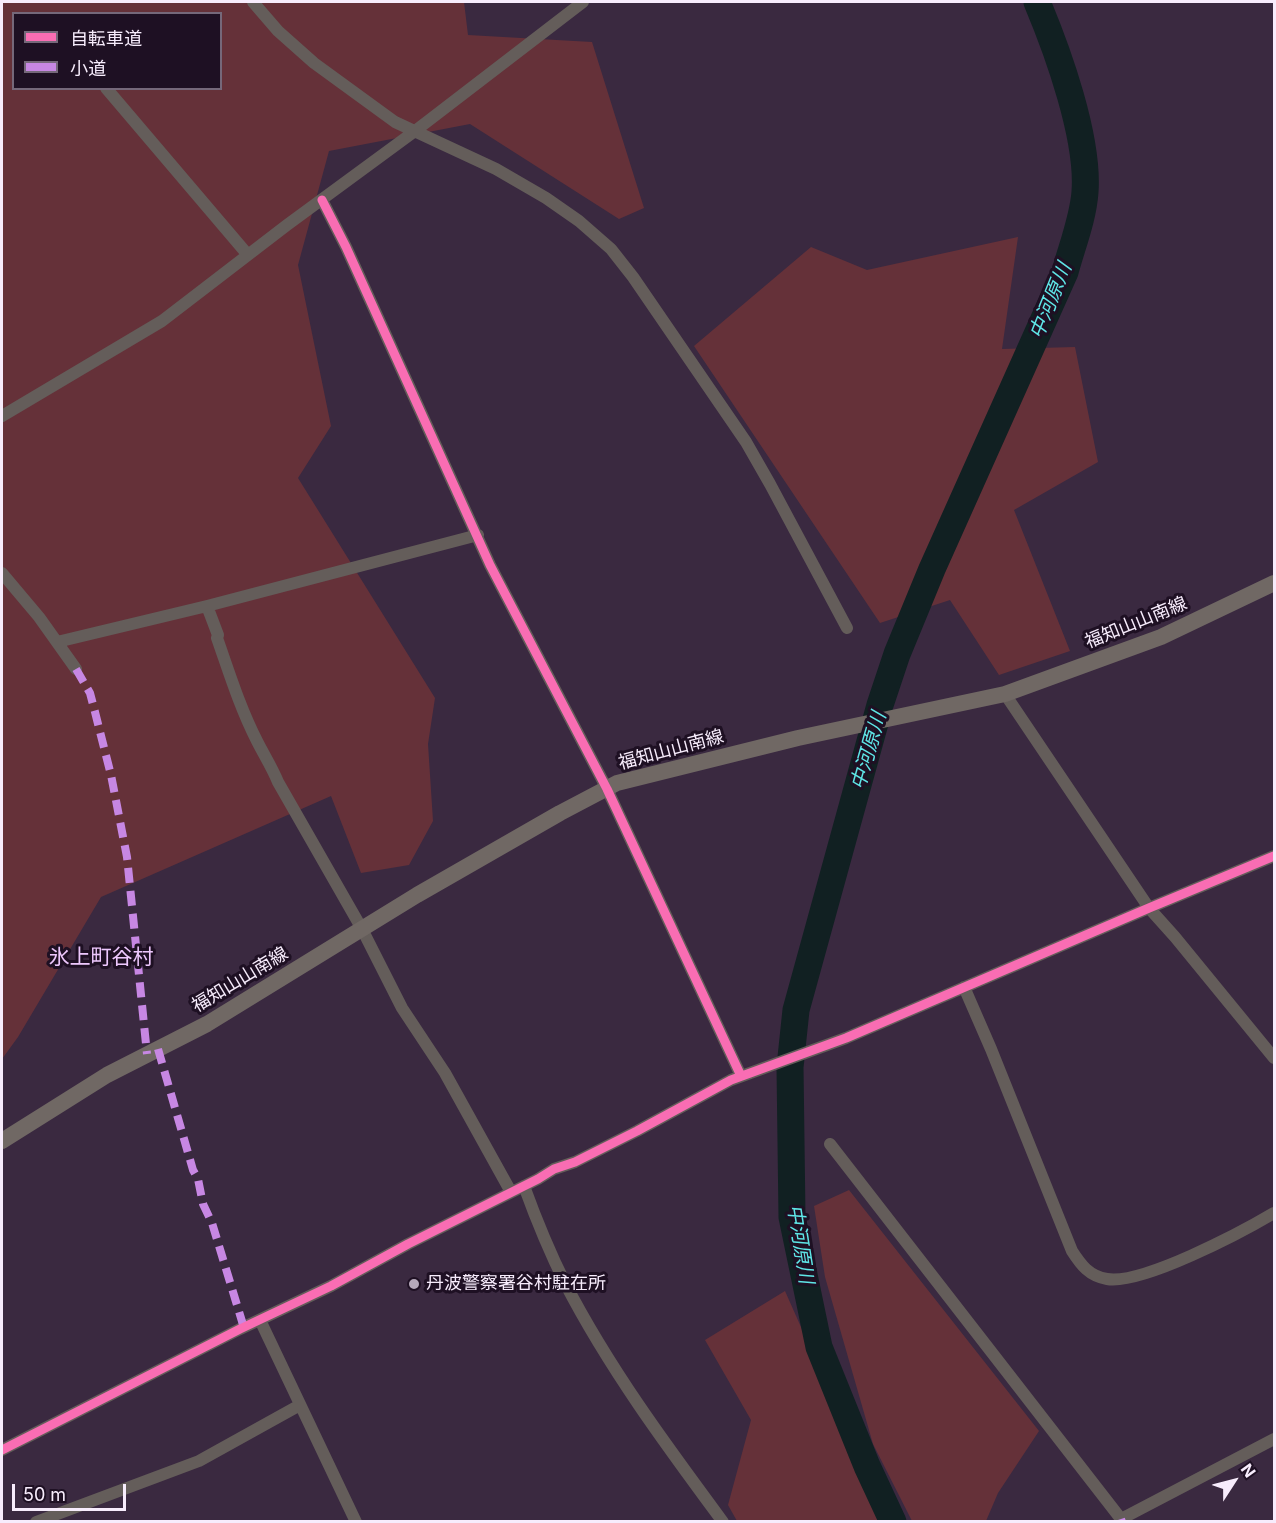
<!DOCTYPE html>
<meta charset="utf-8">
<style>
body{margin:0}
#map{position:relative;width:1276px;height:1523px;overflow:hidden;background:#3a2940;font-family:Inter,"Noto Sans JP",sans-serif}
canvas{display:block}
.frame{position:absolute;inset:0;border:3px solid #f7ecfc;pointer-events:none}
.legend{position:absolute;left:12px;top:12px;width:210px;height:78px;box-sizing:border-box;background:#1e1023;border:2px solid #75687a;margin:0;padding:8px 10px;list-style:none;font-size:18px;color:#f7ecfc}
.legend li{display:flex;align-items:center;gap:12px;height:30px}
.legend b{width:30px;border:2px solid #75687a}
.north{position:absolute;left:1204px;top:1451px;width:60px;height:60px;-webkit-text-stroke:4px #1e1023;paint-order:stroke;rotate:54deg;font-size:16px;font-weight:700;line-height:24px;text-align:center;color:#f7ecfc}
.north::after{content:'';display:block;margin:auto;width:21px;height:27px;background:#f7ecfc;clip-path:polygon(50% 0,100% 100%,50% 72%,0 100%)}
.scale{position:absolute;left:12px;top:1484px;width:114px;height:27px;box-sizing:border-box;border:3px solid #f7ecfc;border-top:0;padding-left:8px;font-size:18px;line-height:21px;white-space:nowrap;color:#f7ecfc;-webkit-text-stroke:4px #1e1023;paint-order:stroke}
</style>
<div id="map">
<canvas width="1276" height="1523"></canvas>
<div class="frame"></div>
<ul class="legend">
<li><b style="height:8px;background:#f96db3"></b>自転車道</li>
<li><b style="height:8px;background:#c787e3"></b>小道</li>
</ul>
<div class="north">N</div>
<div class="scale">50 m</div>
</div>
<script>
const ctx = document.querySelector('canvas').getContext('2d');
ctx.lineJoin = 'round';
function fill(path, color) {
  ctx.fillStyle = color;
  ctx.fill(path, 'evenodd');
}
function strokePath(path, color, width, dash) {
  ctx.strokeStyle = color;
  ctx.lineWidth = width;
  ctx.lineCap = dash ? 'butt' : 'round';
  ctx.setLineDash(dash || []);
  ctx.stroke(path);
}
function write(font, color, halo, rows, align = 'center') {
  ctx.font = font + ' Inter,"Noto Sans JP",sans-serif';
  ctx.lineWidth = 6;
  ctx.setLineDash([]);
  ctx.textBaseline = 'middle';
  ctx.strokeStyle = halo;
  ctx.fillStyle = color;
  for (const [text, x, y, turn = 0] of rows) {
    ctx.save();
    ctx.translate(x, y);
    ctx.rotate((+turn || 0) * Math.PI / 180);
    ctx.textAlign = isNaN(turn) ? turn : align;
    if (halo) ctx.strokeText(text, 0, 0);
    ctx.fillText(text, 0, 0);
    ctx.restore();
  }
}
fill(new Path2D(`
 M2,2H464L468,35L592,42L644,208L619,219L470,124L329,151L298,265L331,426L298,478L435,698L428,744L433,821L409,865L361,873L331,796L101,897L18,1037L2,1059ZM14,14H220V88H14Z
 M1018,237L1002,349L1075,347L1098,462L1014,510L1070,651L999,675L950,600L880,623L694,346L811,247L867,270Z
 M849,1190L1039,1431L998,1493L986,1521H912L873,1444L825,1277L814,1206Z
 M785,1291L887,1521H737L728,1505L751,1420L705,1340Z`), '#653139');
strokePath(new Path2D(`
 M893,1522L867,1466L819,1347L792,1217L790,1067L796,1010L880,705L897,654L932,569L1065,272C1072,246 1083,219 1085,192C1089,138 1058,52 1037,2`), '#112022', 27);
strokePath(new Path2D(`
 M253,2L278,31L314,63L395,122L496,169L546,198L579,221L611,249L633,277L746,442L770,484L847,628
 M106,88L248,255
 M322,200L346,247L490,565L607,789L741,1076
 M2,416L162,321L287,225L415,131L583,2
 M2,573L39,617L76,669
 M207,606L218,635L217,638C229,672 240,708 257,741C264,755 272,767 278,782L362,929L402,1008L445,1073L511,1192
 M57,642L207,606L478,535
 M1005,694L1149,908L1175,937L1274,1058
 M964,987L991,1049L1072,1251C1081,1265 1089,1276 1107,1279C1142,1285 1242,1232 1274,1213
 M830,1144L1121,1519L1274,1439
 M524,1186C536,1219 549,1251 565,1283C609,1368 666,1445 723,1522
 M260,1320L356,1522
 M2,1450L240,1329L331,1286L408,1244L538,1179L554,1169L575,1162L637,1131L731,1080L846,1038L1149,908L1274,856
 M36,1522L199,1461L300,1405`), '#645d5a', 12);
strokePath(new Path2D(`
 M2,1141L107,1075L207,1024L417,895L560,813L617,783L798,738L1005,694L1161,637L1274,583`), '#706864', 16);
strokePath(new Path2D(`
 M76,669L90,693L95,712L111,775L127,857L147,1054
 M158,1049L193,1170L198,1179L203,1204L212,1223L244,1328
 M1121,1519L1122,1522`), '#c787e3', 8, [15, 8]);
strokePath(new Path2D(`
 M322,200L346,247L490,565L607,789L741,1076
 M2,1450L240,1329L331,1286L408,1244L538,1179L554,1169L575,1162L637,1131L731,1080L846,1038L1149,908L1274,856`), '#f96db3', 9);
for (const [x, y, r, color] of [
 [414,1284,6,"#b5a8ba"]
]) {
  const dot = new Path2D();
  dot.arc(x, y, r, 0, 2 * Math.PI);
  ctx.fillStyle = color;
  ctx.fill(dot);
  strokePath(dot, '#1e1023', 2);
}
write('18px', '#f7ecfc', '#1e1023', [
 ["福知山山南線",1136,623,-22],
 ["福知山山南線",671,750,-15],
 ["福知山山南線",240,980,-31]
]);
write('18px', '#f7ecfc', '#1e1023', [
 ["丹波警察署谷村駐在所",426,1284]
], 'left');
write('italic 20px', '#5fe6e7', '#1e1023', [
 ["中河原川",1051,301,-68],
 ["中河原川",869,751,-74],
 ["中河原川",800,1244,81]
]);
write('21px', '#edc7fd', '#1e1023', [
 ["氷上町谷村",101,958]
]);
</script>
